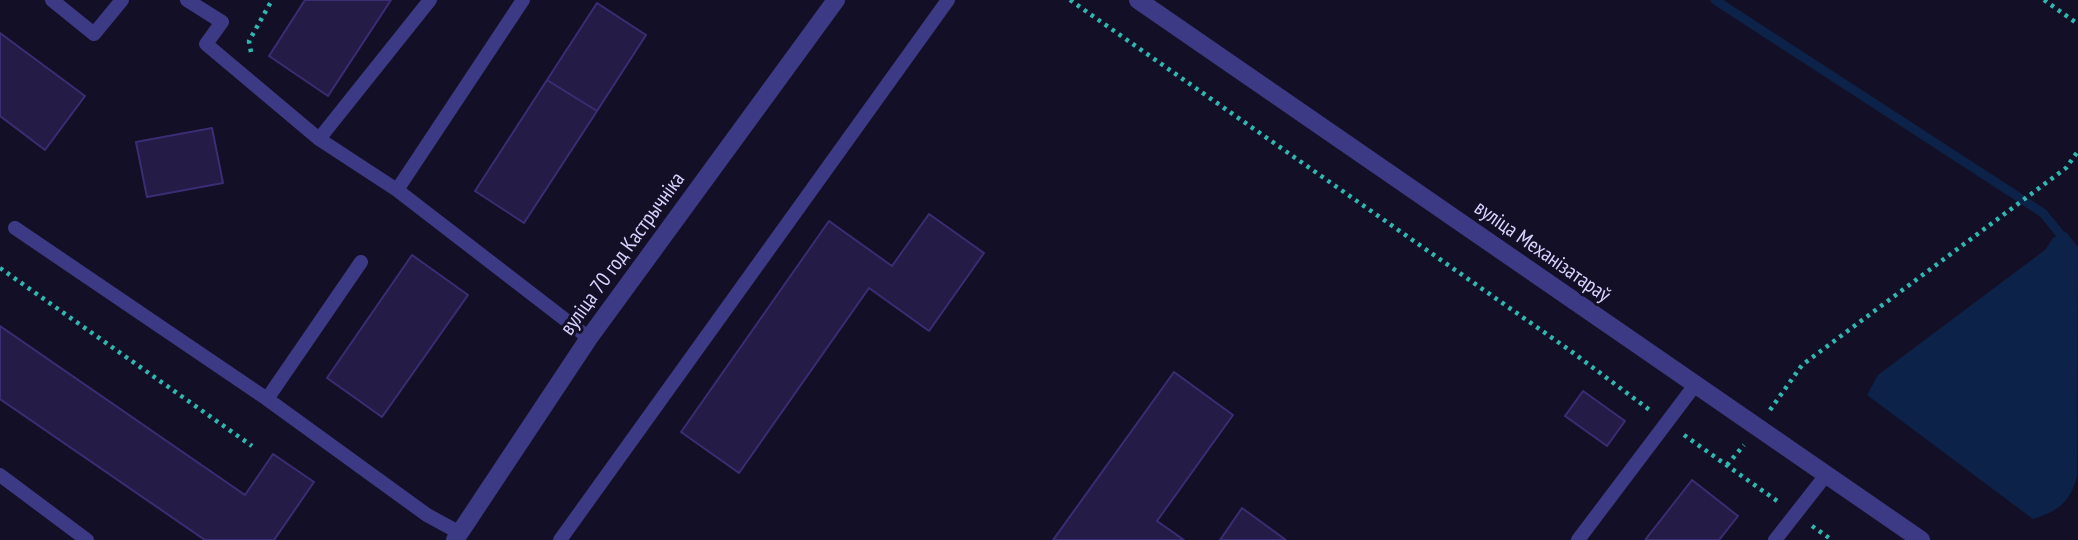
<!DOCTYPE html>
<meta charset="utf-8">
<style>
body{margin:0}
canvas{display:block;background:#130f26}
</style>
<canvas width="2078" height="540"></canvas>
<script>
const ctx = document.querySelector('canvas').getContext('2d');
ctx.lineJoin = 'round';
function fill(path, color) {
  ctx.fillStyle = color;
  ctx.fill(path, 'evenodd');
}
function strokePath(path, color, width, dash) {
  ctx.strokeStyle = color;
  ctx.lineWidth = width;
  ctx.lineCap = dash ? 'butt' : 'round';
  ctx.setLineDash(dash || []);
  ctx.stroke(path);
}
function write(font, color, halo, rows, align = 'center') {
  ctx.font = font + ' "PT Sans Narrow",sans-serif';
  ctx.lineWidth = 6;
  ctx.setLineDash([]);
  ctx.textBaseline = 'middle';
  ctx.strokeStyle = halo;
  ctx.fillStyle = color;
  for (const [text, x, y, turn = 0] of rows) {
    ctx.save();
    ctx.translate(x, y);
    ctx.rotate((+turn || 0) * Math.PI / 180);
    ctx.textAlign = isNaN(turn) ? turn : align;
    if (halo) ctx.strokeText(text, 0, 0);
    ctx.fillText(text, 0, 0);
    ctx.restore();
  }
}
fill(new Path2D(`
 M2066,232L2078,247L2077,476C2070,503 2058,511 2033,519L1867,395L1878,375L2045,250L2053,238Z`), '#0c2248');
strokePath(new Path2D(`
 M1715,0L2043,213L2065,240L2064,243`), '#0c2248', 9);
const building = new Path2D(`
 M305,0H391L328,96L269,56Z
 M597,3L646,35L597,111L547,80Z
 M0,33L85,96L45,150L0,116Z
 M547,80L597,111L524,223L475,191Z
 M212,128L223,183L147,197L136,142Z
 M929,214L984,253L929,331L869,288L739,473L681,432L829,221L892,266Z
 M412,255L468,295L382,417L327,378Z
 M0,326L245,495L273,454L314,482L274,540H205L0,399Z
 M1174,372L1233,415L1157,521L1184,540H1053Z
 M1583,391L1625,421L1607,446L1565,416Z
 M1692,480L1738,516L1719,540H1645Z
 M1242,508L1286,540H1220Z`);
fill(building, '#241b47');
strokePath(building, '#3b2d73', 2);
strokePath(new Path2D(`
 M1070,0L1568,349L1651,411
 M2044,0L2078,24
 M251,52L249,41L272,0
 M0,268L252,446
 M1770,410L1802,365L2066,168L2078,151
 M1684,435L1780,503
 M1727,465L1744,445
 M1812,526L1832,540`), '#2fb8b0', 4.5, [3.5, 5]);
strokePath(new Path2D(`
 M52,0L94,34L122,0
 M187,0L222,22L206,44L319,139
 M430,0L319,139L397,190L589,338
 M397,190L523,0
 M15,228L267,399L427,515L460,533
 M267,399L361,262
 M0,475L87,540
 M560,540L948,0
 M1578,540L1695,385
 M1775,540L1826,475`), '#3d3a85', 14);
strokePath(new Path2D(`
 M455,540L589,338L836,0`), '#3d3a85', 18);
strokePath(new Path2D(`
 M1138,0L1921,540`), '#3d3a85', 18);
write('21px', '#d9d4ff', '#130f26', [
 ["вуліца Механізатараў",1542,252,35],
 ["вуліца 70 год Кастрычніка",623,254,-54]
]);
</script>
